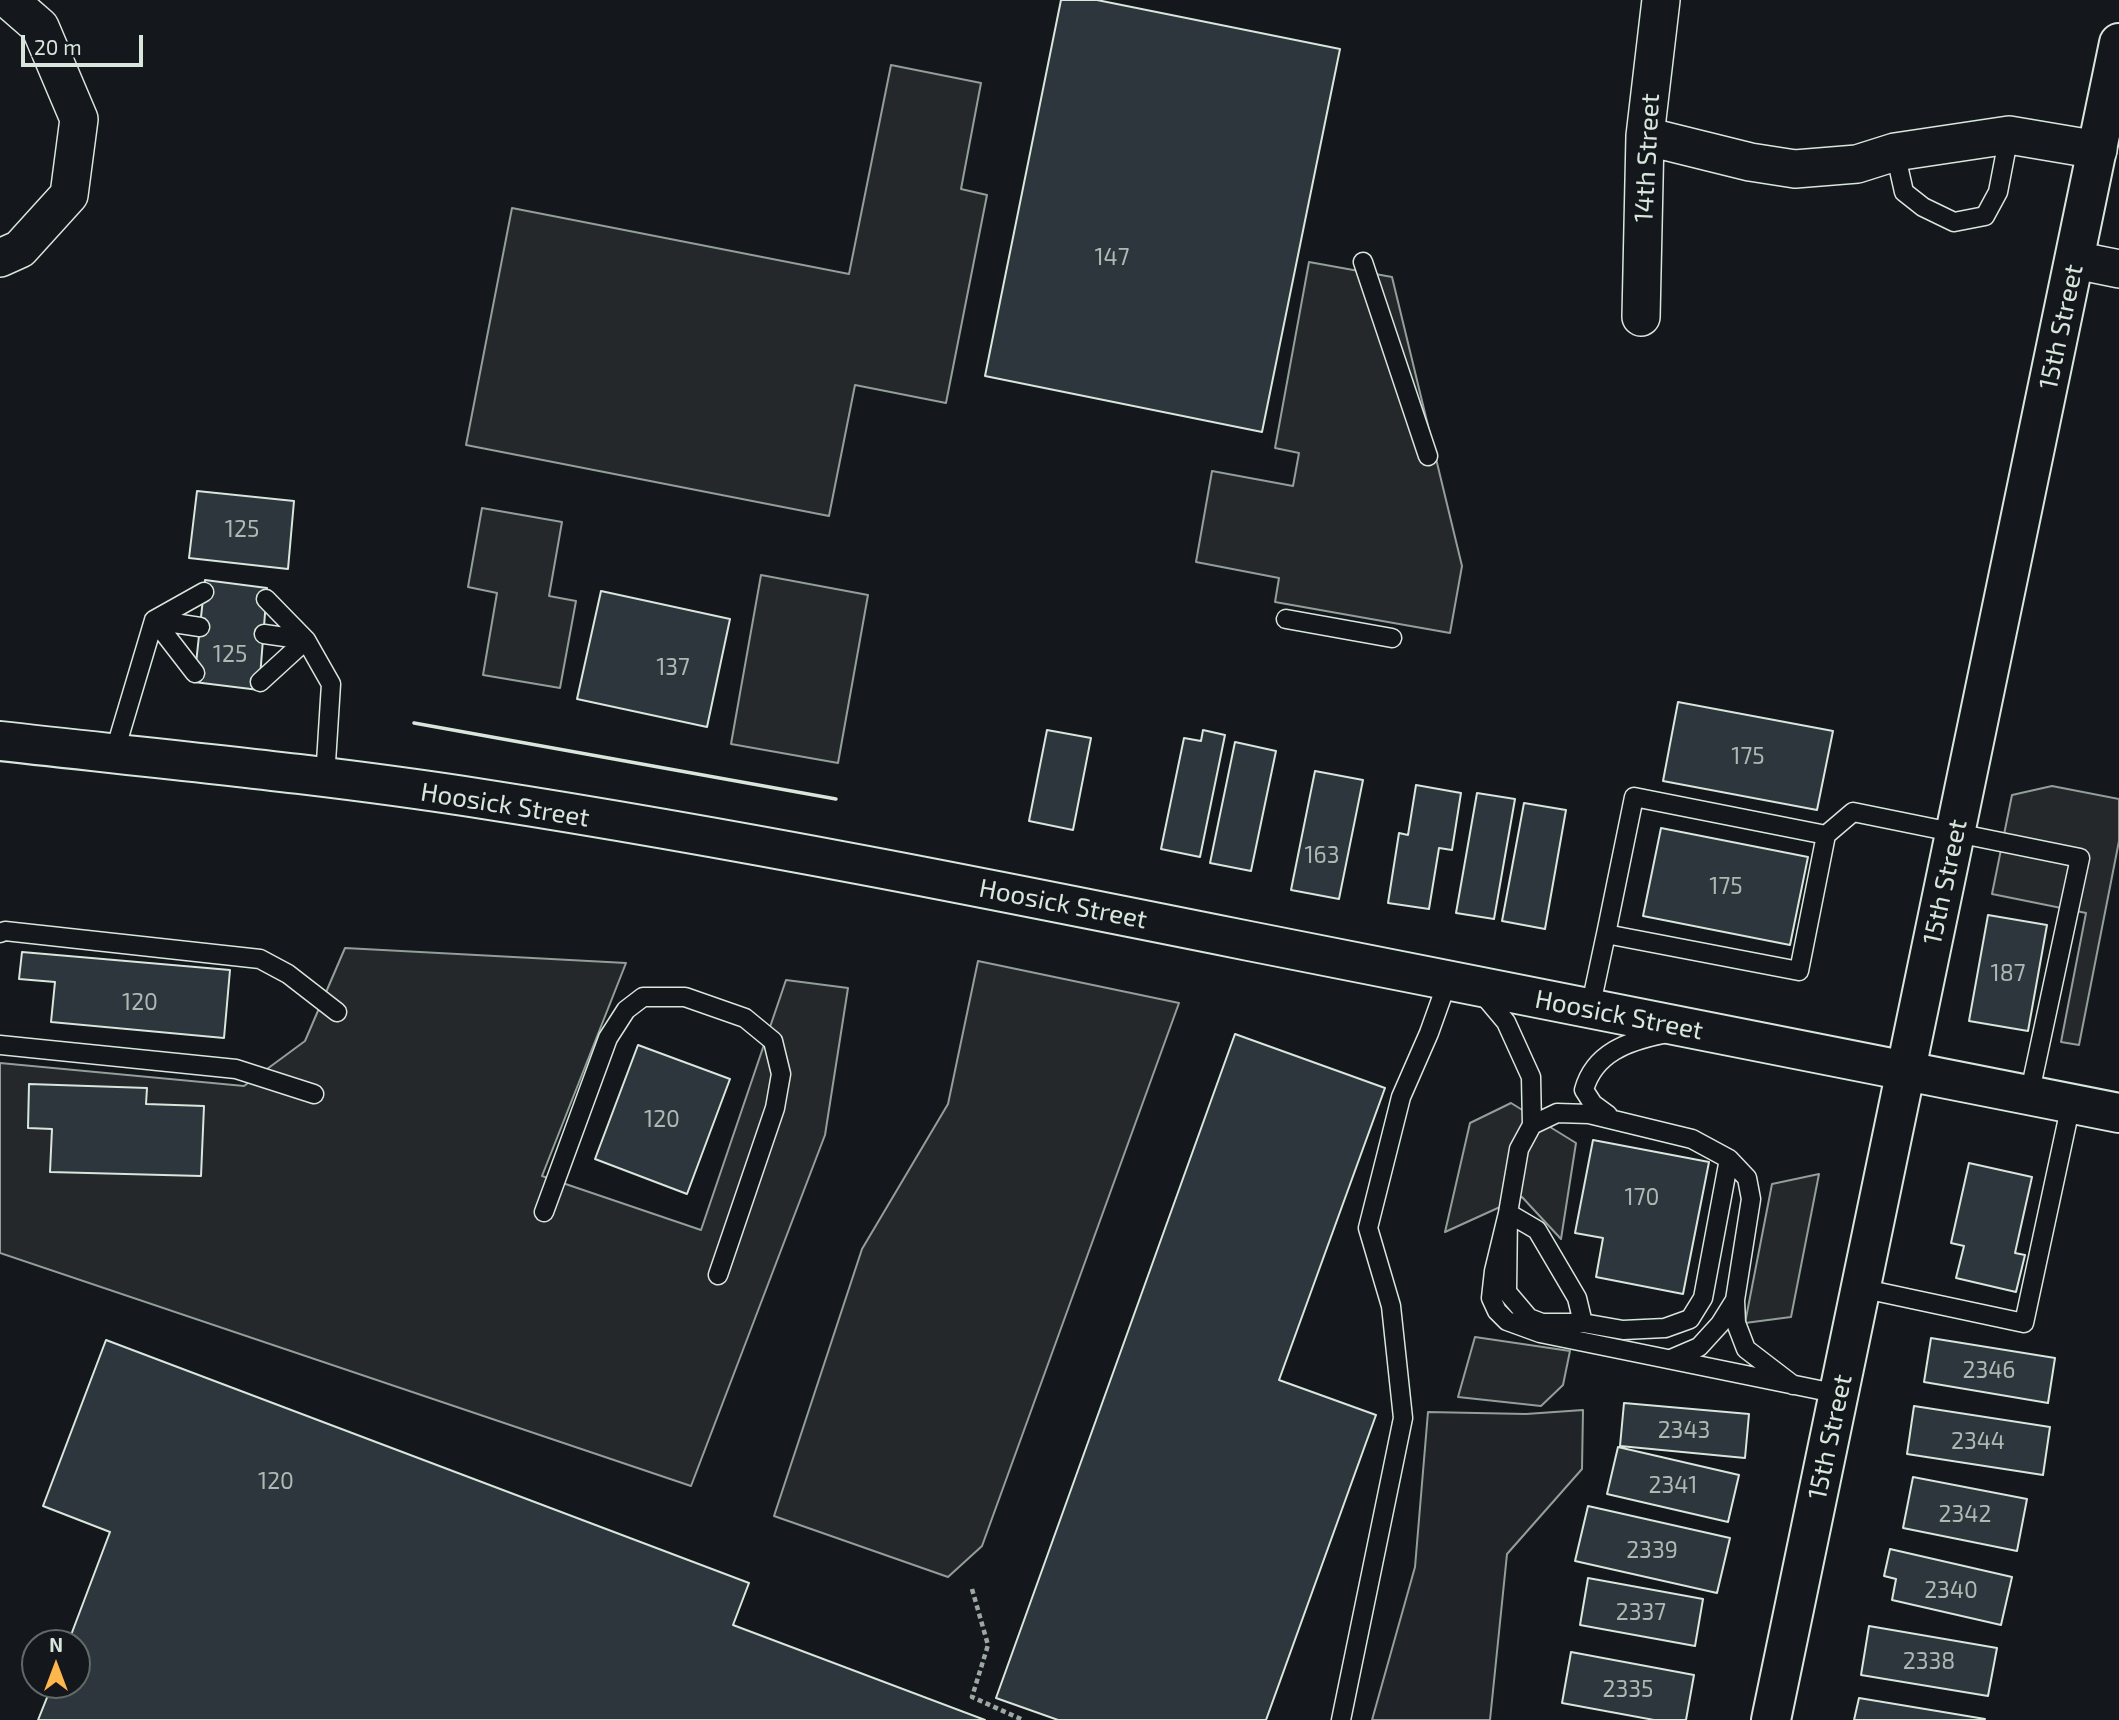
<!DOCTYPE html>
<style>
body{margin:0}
#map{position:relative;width:2119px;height:1720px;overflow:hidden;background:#14181c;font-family:"Exo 2",sans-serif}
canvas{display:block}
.north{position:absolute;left:21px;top:1629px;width:70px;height:70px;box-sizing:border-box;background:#14181c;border:2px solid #626a69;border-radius:50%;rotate:0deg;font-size:19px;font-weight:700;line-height:28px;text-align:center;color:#d8e6dc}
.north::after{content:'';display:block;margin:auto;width:24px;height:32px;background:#ffb74d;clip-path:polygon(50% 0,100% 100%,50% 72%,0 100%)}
.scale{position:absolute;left:21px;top:35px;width:122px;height:32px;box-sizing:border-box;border:4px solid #d8e6dc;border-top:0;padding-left:9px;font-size:21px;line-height:24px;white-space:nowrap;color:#d8e6dc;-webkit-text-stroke:5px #14181c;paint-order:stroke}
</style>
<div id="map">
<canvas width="2119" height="1720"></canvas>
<div class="north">N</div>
<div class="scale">20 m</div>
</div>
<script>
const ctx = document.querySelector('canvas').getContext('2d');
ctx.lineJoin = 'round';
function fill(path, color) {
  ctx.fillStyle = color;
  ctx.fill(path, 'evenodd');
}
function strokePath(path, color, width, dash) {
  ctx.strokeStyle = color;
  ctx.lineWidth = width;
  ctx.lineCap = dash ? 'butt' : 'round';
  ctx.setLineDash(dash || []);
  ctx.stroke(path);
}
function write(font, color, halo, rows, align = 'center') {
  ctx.font = font + ' "Exo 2",sans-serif';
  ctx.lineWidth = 5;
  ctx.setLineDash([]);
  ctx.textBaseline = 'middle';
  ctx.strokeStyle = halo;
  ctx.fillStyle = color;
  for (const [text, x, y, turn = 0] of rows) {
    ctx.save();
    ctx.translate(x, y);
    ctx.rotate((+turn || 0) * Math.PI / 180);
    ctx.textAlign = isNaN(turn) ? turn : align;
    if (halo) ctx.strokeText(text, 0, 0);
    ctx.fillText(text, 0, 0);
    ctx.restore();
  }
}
const green = new Path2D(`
 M1583,1410L1582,1469L1507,1554L1490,1720H1372L1415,1567L1428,1412L1526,1414Z`);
fill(green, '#202428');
strokePath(green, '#939e99', 2);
const parking = new Path2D(`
 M891,65L981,83L961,189L987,195L946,403L855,385L829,516L466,445L512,208L849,274Z
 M1309,262L1392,277L1462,566L1450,633L1275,602L1279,578L1196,562L1212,471L1293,486L1299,453L1275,448Z
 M482,508L562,522L549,596L576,601L560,688L483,675L497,593L468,587Z
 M761,575L868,595L838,763L731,744Z
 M2052,786L2119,799V841L2079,1045L2061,1042L2086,913L1992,894L2012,795Z
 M345,948L626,963L542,1176L701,1230L786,980L848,988L825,1135L691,1486L0,1253V1063L244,1086L305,1041Z
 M978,961L1179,1003L982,1546L948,1577L774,1516L862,1249L948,1104Z
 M1511,1103L1576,1143L1561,1239L1522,1197L1445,1232L1470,1123Z
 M1819,1174L1791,1317L1745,1323L1772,1184Z
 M1475,1337L1570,1351L1563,1385L1541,1406L1458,1397Z`);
fill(parking, '#24282b');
strokePath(parking, '#939e99', 2);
const building = new Path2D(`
 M1061,0H1097L1340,49L1262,432L985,376Z
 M197,491L294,501L288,569L189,558Z
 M205,580L267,588L259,690L194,682Z
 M601,591L730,619L707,727L577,699Z
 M1678,702L1833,731L1817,810L1663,781Z
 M1047,730L1091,738L1073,830L1029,821Z
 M1203,730L1225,735L1200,857L1161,849L1184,738L1201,741Z
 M1235,742L1276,751L1251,871L1210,863Z
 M1315,771L1363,780L1339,899L1291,890Z
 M1416,785L1461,793L1452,850L1439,848L1429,909L1388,903L1399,833L1408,835Z
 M1477,793L1515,799L1494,919L1456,913Z
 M1524,803L1566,810L1545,929L1502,921Z
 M1661,828L1808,857L1790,945L1643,916Z
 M1988,915L2047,925L2028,1031L1969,1021Z
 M22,952L230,970L224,1038L51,1022L55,982L19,979Z
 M1235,1034L1385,1088L1279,1380L1376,1415L1266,1720H1058L996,1698Z
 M638,1045L730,1079L687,1194L595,1159Z
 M29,1084L147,1088L146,1104L204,1106L201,1176L50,1172L52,1129L28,1128Z
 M1593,1140L1709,1162L1683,1294L1596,1277L1603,1238L1575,1233Z
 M1969,1163L2032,1177L2015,1253L2025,1255L2016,1292L1956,1278L1964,1246L1951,1243Z
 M1931,1338L2055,1358L2048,1403L1924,1382Z
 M106,1340L749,1583L733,1625L985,1720H38L52,1685H77V1643H68L110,1532L43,1506Z
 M1624,1403L1749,1414L1745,1458L1620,1446Z
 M1914,1406L2050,1427L2043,1475L1907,1454Z
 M1618,1447L1739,1475L1728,1522L1607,1494Z
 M1913,1477L2027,1499L2017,1551L1903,1528Z
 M1588,1506L1730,1538L1717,1593L1575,1561Z
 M1890,1549L2012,1577L2001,1625L1892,1600L1896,1579L1884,1576Z
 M1588,1578L1703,1599L1695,1646L1580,1625Z
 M1869,1626L1997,1648L1988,1696L1861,1675Z
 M1571,1652L1694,1675L1686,1720H1654L1562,1703Z
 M1859,1698L1985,1719L1984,1720H1854Z`);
fill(building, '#2c363c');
strokePath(building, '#d8e6dc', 2);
const service = new Path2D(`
 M1895,152L1904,192L1923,207L1954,222L1985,216L1998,192L2009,135
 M1363,262L1428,456
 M266,599L306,640L331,684L325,778
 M1286,619L1392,638
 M154,620L195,673
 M154,620L200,627
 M264,634L306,640
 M260,682L306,640
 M114,754L154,620L204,592
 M1634,797L1826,835L1799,971L1606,934Z
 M1826,835L1853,812L2080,858L2029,1096
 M0,933L5,931L260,959L288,974L337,1012
 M1480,991L1506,1022L1531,1077L1532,1125
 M1590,1009L1606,934
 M0,1045L236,1069L314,1094
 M1608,1115L1593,1104L1584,1090C1594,1053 1628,1041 1663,1034
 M544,1212L608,1038L626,1010L643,997H685L745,1018L773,1041L781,1074L775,1108L718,1275
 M1860,1288L2024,1323L2071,1104
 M1583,1323L1577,1298L1537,1230L1508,1213L1507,1292L1529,1318L1542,1323H1583L1623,1330L1665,1328L1690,1319L1703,1298L1729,1159
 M1671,1359L1699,1347L1720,1324L1735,1300
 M1793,1385L1746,1349L1736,1323L1735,1300L1751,1199L1747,1178L1729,1159L1692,1139L1589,1114L1557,1113L1532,1125L1519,1149L1508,1213L1494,1271L1491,1298L1497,1311L1507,1321L1540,1333L1839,1394
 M1341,1720L1403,1418L1391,1306L1368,1228L1401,1097L1429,1033L1448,980`);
const minor = new Path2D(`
 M1645,136L1750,162L1795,169L1857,164L1895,152L2009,135L2098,150
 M0,258L20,249L69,195L79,119L40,27L9,0
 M2075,260L2119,269
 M1641,317L1645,136L1661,0`);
const tertiary = new Path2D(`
 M1771,1720L2119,43`);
const trunk = new Path2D(`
 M0,741C161,759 323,774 483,799C740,839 995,890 1249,941C1539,999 1829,1057 2119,1113`);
strokePath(service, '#d8e6dc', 21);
strokePath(minor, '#d8e6dc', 40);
strokePath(tertiary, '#d8e6dc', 42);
strokePath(trunk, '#d8e6dc', 42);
strokePath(new Path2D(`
 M972,1589L988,1645L972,1697L1023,1720`), '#9da8a2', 4.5, [5, 3.5]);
strokePath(service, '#14181c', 18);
strokePath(minor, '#14181c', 37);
strokePath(tertiary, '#14181c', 38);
strokePath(trunk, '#14181c', 38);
strokePath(new Path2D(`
 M414,723L836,799`), '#d8e6dc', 3.5);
write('23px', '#adbab4', null, [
 ["147",1112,257],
 ["125",242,529],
 ["125",230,654],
 ["137",673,667],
 ["175",1748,756],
 ["163",1322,855],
 ["175",1726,886],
 ["187",2008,973],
 ["120",140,1002],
 ["120",662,1119],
 ["170",1642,1197],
 ["2346",1989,1370],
 ["2343",1684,1430],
 ["2344",1978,1441],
 ["120",276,1481],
 ["2341",1673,1485],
 ["2342",1965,1514],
 ["2339",1652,1550],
 ["2340",1951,1590],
 ["2337",1641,1612],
 ["2338",1929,1661],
 ["2335",1628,1689]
]);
write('26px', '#d8e6dc', '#14181c', [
 ["14th Street",1647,158,-87],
 ["15th Street",2061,327,-78],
 ["Hoosick Street",505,805,9],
 ["15th Street",1945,882,-78],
 ["Hoosick Street",1063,904,11],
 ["Hoosick Street",1619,1015,11],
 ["15th Street",1830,1437,-78]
]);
</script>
